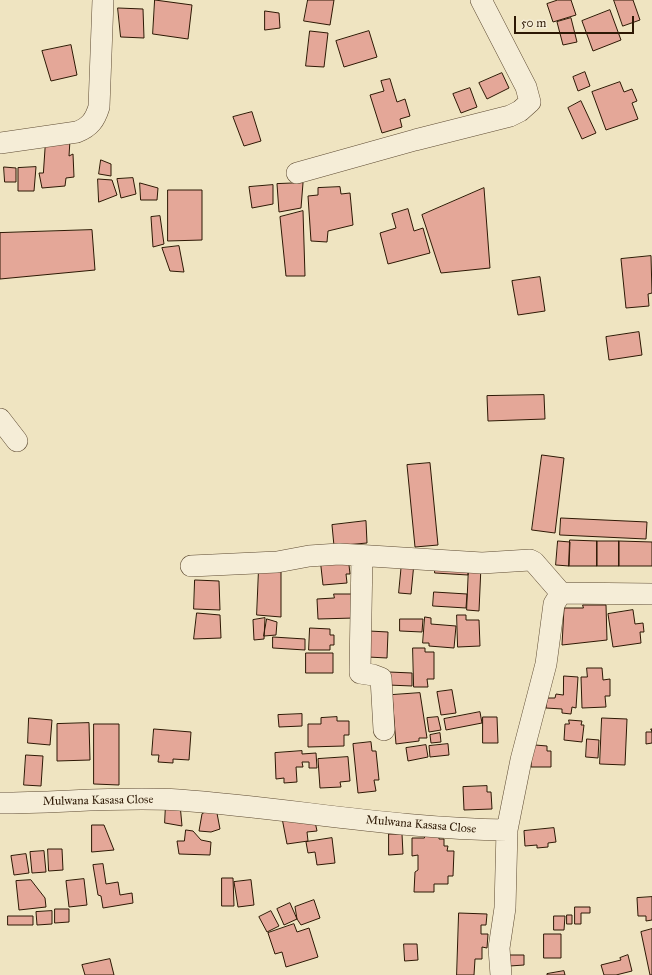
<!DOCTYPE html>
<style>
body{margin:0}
#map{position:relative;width:652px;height:975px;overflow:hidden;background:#efe4c1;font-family:"IM FELL Great Primer",serif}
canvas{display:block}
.scale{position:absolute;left:514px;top:16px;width:120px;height:18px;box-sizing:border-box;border:2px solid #2d1804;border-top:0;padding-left:5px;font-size:12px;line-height:14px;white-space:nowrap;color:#2d1804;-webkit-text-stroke:3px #f5edd7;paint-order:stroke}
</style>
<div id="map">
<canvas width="652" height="975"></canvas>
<div class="scale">50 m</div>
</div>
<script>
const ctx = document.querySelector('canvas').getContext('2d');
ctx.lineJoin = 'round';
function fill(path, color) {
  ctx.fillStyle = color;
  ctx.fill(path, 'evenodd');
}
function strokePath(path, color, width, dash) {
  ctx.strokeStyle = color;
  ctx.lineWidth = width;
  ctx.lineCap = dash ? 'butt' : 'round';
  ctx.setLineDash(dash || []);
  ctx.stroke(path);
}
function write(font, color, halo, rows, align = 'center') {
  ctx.font = font + ' "IM FELL Great Primer",serif';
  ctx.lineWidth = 4;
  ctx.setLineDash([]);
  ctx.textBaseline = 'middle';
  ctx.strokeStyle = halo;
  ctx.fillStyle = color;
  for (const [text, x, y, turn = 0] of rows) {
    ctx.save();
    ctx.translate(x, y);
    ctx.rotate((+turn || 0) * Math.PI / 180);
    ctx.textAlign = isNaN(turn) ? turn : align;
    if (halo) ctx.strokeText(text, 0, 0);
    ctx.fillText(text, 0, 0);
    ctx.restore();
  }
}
const building = new Path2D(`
 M155,0L192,5L188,39L153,34Z
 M308,0H334L330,25L304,21Z
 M558,0H571L576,15L553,22L547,4Z
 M614,0H633L640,20L623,26Z
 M118,8L143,9L144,38L121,37Z
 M610,10L621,40L593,51L582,21Z
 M265,11L279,13L280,28L265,30Z
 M571,18L577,42L563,45L557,22Z
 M310,31L328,33L324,67L306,66Z
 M369,31L377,57L344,67L336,41Z
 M71,45L77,75L51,81L42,51Z
 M585,72L590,86L578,91L573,77Z
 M502,73L509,88L487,99L479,83Z
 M390,79L397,102L405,99L410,116L400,119L402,127L382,133L370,95L384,91L381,81Z
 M620,82L624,92L632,89L637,101L632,103L638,119L606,130L592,92Z
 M470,88L477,107L461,113L453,94Z
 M581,101L596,133L582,139L568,108Z
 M252,112L261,141L244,146L233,117Z
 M46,140H70L69,156L73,154L74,177L66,178L65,186L42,188L39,173H43Z
 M101,160L111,164V176L99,174Z
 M4,167L16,168V182H5Z
 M36,167L34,191H18V168Z
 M133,178L136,194L121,198L117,179Z
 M98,179L112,180L117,195L99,202Z
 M140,183L158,188L157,200H141Z
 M303,183L301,208L279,212L277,184Z
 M273,185V204L252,208L249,187Z
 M340,187L341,194L350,193L353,225L328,231L327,242L311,241L308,196L318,195V188Z
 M484,188L490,268L441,273L422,215Z
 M168,190H202V240L168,241Z
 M408,209L414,231L423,228L430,253L388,264L380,233L396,228L392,214Z
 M303,211L305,276H286L280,217Z
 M160,216L164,244L153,247L151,217Z
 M92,230L95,270L0,279V233Z
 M179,246L184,272L170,271L162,248Z
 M651,256L652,293L648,294L649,306L626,308L621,259Z
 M540,277L545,311L518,315L512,281Z
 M639,332L642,355L609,360L606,337Z
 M544,395L545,419L488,421L487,396Z
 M542,455L564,458L555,533L532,530Z
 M430,463L438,545L415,547L407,465Z
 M561,518L647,522L646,539L560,535Z
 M366,521L367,543L334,546L332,525Z
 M570,540L597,541V566H569Z
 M558,541L570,542L569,566L556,565Z
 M597,541H619V566H597Z
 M619,541L652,542V566H619Z
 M348,556L350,574H346L347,583L323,585L320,558Z
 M402,562L414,563L411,594L399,593Z
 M435,563L468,565V575L435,573Z
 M469,565L481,566L479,611L467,610Z
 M259,568L281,569V617L257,615Z
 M195,580L219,581L220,610L194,609Z
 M434,592L467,594L466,608L433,606Z
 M334,594H353L354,618L318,619L317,599L334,598Z
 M583,605H606L607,640L562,645L564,608H583Z
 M633,610L635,624L643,623L644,632H640L641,643L613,647L608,614Z
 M197,613L220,615L221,638L194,639Z
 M457,615H466V620H479L480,646L458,647Z
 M425,617L431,618V624L456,626L454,648L429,646V643H423Z
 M265,618L264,639L254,640L253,620Z
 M267,619L277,622L276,635L264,636Z
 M400,619H423L422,632L400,631Z
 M310,628L330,629V635H334V645H330V650H309Z
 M369,631L388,632L387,658L368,657Z
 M273,637L305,639V650L273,648Z
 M413,648H425V652H434V679H427L428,687H414Z
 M306,653H333V673H306Z
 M587,668H602L603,680L610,679V696H605L606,707L582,708L581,677H587Z
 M389,672L412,673V686L388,685Z
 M564,676L578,677L576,708L572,707L571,714L562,713V709L546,708L547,698H555L556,694L563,695Z
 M452,690L456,713L441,715L437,692Z
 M420,693L427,738H419V741L396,744L392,695Z
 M480,712L482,723L446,730L444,719Z
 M302,714V726L279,727L278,715Z
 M337,717V721H349V735H344V746L308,747V724H321V718Z
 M438,717L441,730L429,732L427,718Z
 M483,717H497L498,743H483Z
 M29,718L52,720L50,745L28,743Z
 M602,718L627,719L625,765L600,764Z
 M569,720L582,721L581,725H584L582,742L564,740L565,724H569Z
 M89,723L90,760L57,761V724Z
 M94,724H119V785L94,784Z
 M154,729L191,732L189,760L173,759V763L158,762L159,755H152Z
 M651,729H652V743L646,744V732H652Z
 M440,733L441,742L431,743L430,735Z
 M587,739L599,740L598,758L586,757Z
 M371,742L372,751H376L379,780H374L376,791L358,793L353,744Z
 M448,744L449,755L430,757L429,746Z
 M426,745L428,757L408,761L406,748Z
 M535,745L547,746V751H551V767H531L532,748Z
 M302,751V754L316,753L317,768H309V762H302L303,767H296L297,782L284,783V778L276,779L275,753Z
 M26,755L43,756L41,786L24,785Z
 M348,757L350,781L340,782L341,787L320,788L318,759Z
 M487,786V792H491L492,809L464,810L463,787Z
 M166,803L180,804L182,826L165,823Z
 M216,808L220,829L211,832L199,831L202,814Z
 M314,817L317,831L307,832L308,841L287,844L282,818Z
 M92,825H104L114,850L92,852Z
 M554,828L556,842L548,843V847L537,848V845L525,846L524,831Z
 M186,830L193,831L201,840L211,842L210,855L179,854L177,841H184Z
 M389,834H402L403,854L389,855Z
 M425,834H439V839H444V846H448L447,851H454L453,876H448V884H434V892H414L415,872L418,870V855L412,856V838H424Z
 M332,838L335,863L317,865L315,852L308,853L306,842Z
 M48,849H62L63,870L49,871Z
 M44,851L46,872L32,873L30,852Z
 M26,854L29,873L14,875L11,856Z
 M103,864L106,884L118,882L120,895L132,893L133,903L103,908L101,896L98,895L93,865Z
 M222,878H233L234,906H222Z
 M84,879L87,905L69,907L66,881Z
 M31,880L45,898L46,907L19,910L16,881Z
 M251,880L254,905L238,907L234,882Z
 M652,897V920L646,921V916H638L637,898Z
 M314,900L320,918L301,925L297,919L295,907Z
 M290,903L297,919L284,925L277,909Z
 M575,907H590V913H581V924H575Z
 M55,909H69V922L55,923Z
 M52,911V924L37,925L36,912Z
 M271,911L279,926L267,932L259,917Z
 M459,913L487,914L486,925H481V934H488L487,948L482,947V959H475L474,975H457Z
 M567,915H572V924H567Z
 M8,916H33V925H8Z
 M554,916H565L564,930H554Z
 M294,924L297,932L309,928L318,957L286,967L282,952L275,954L268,933Z
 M652,929V975H650L641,932Z
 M544,934H561V958H544Z
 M404,944H417L418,960L405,961Z
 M510,955H524V965L510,966Z
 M628,955L632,971L616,975H604L601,965L621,960L620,958Z
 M110,959L114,975H85L82,965Z
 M564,971L565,975H547V974Z`);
fill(building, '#e4a798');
strokePath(building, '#2d1804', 1);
const minor = new Path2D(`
 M0,143L77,132C90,127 95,120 99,107L103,0
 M297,173L415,140L510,116L520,111L530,102L526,87L481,0
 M0,419L17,441
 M362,556L360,669V673L373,675L381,678L384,730
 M191,566L277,562L309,556L339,554L482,563L530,560L534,562L561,593
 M0,803C59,803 120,796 179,800C289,808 397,829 507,830L521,760L546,664L554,604L561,593L652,594
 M501,975L499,948L505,908L507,830`);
strokePath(minor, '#5e4b33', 22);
strokePath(minor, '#f5edd7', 21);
write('12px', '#2d1804', '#f5edd7', [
 ["Mulwana Kasasa Close",98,801,-1],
 ["Mulwana Kasasa Close",421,825,5]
]);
</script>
